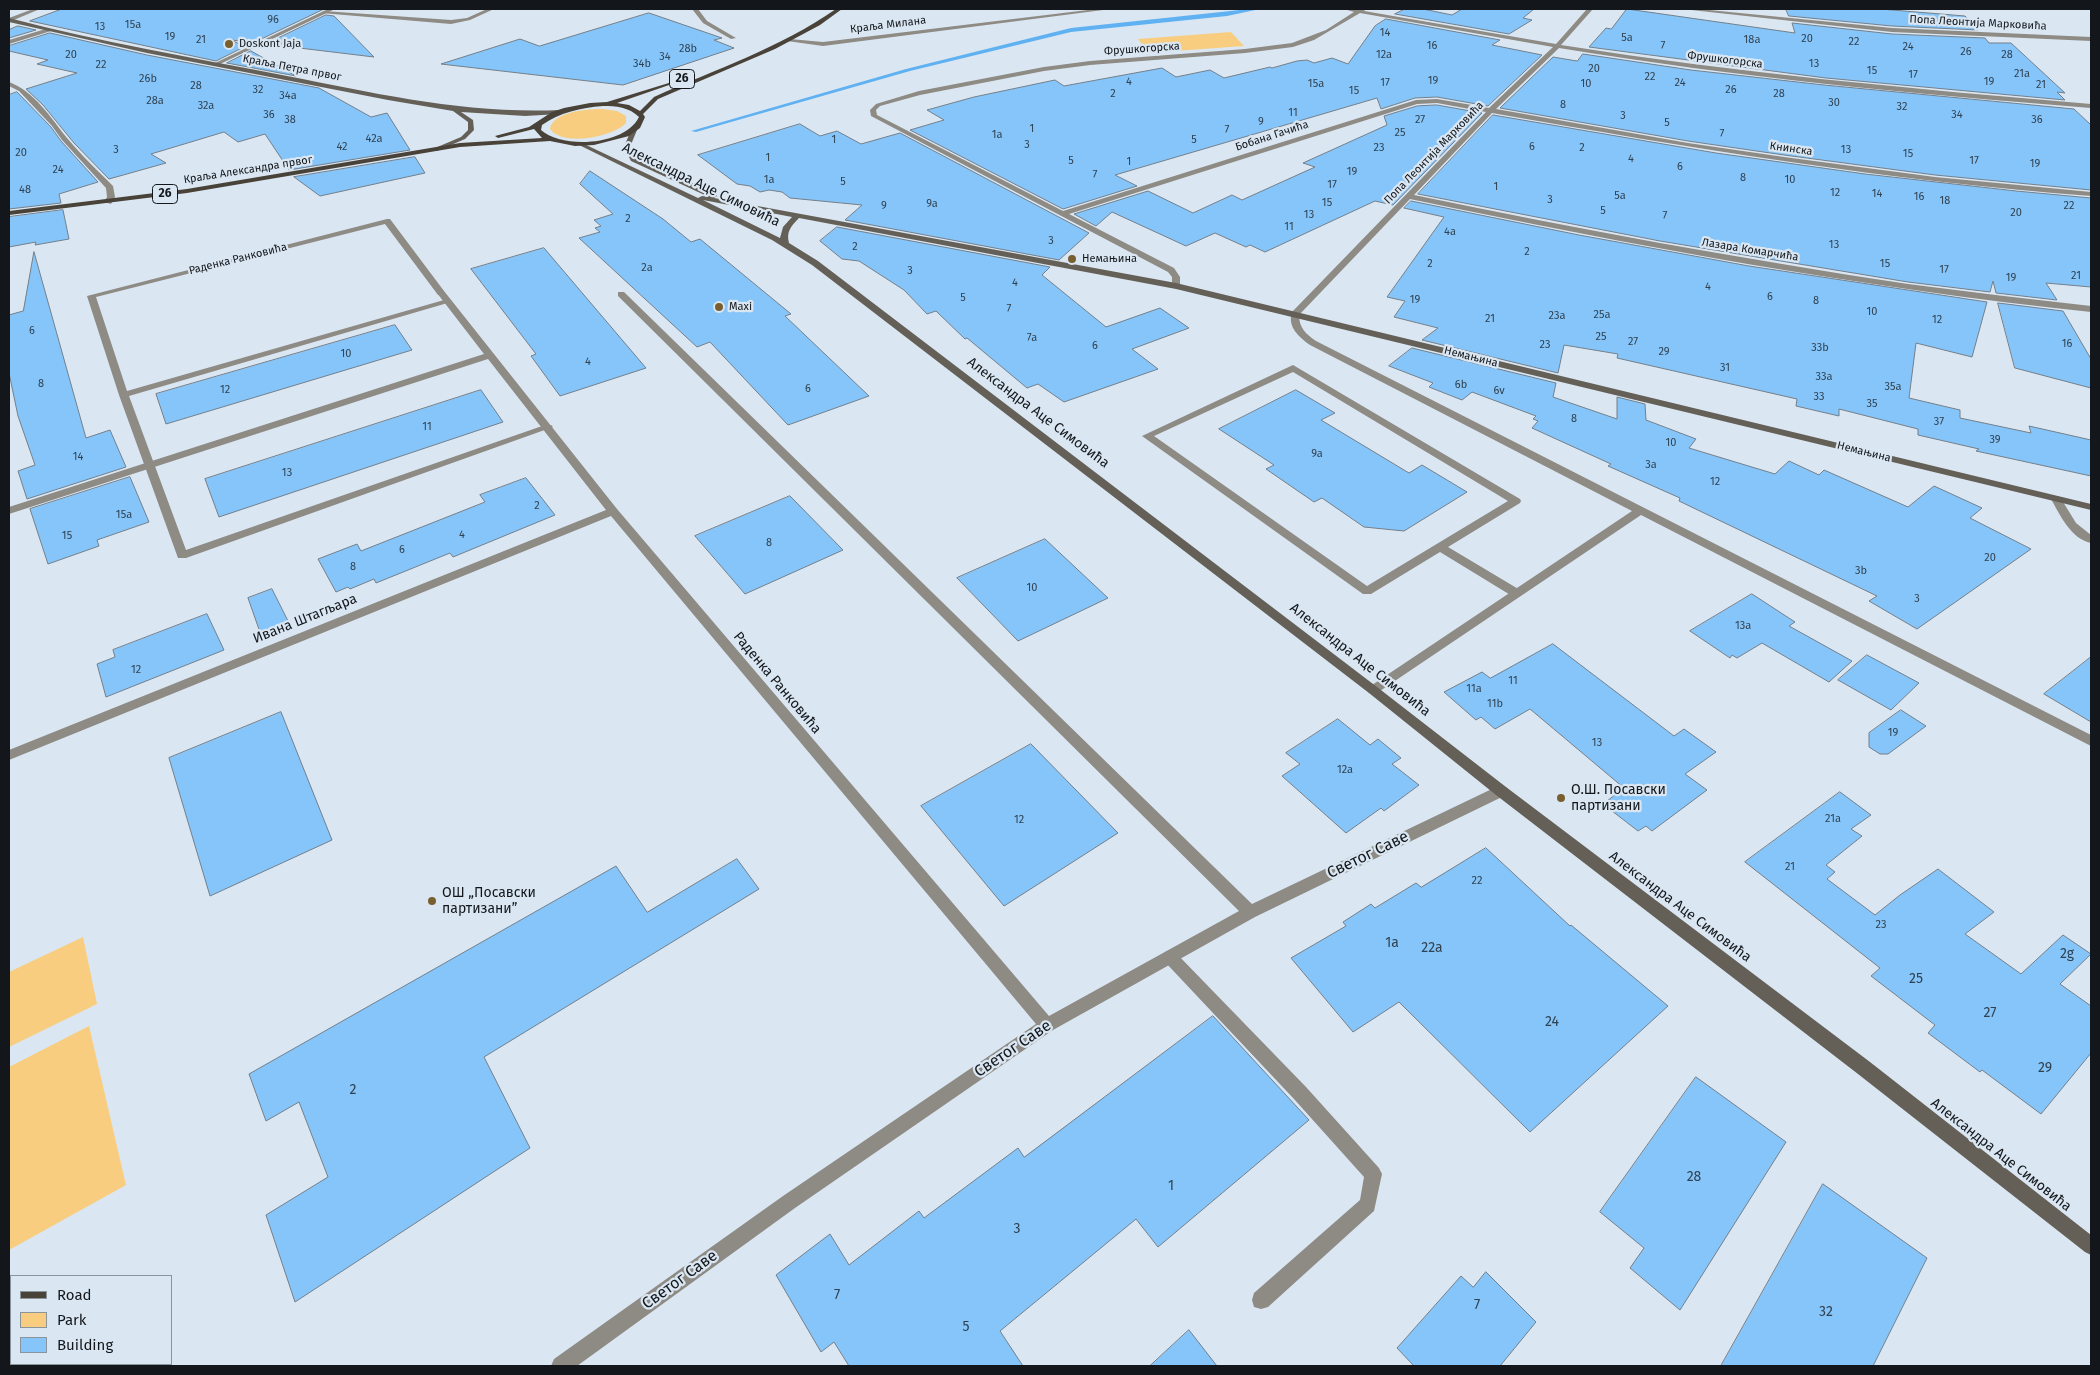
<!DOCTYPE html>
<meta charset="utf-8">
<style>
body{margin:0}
#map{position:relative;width:2100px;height:1375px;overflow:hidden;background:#dae7f3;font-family:"Fira Sans",sans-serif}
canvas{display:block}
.frame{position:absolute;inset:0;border:10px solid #13171b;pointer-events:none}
.legend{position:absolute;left:10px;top:1275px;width:162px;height:90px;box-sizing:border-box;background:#dae7f3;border:1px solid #8a949d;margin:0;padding:6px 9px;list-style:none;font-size:15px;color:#13171b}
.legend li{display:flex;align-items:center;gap:10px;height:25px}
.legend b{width:25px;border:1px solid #8a949d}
</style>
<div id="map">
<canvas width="2100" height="1375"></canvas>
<div class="frame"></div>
<ul class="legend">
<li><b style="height:6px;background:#484238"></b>Road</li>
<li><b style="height:14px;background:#f8cd7f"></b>Park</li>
<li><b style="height:14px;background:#86c5f9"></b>Building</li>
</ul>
</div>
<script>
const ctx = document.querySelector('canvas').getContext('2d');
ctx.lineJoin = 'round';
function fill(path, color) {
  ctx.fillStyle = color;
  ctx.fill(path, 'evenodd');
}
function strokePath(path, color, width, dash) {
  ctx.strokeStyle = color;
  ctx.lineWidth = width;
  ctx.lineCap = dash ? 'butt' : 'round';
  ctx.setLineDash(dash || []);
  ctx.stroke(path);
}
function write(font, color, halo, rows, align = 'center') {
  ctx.font = font + ' "Fira Sans",sans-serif';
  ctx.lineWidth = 4.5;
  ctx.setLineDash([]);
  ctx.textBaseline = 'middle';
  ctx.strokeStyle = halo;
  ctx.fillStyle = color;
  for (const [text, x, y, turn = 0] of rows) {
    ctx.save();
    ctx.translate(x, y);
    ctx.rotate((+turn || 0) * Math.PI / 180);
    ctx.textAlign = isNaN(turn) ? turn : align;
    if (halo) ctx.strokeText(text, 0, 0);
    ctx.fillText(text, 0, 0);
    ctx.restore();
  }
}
fill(new Path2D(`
 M1231,32L1244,46L1148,53L1138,39Z
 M603,109L617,111L626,116V123C613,137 563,147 550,129C553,111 589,109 603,109Z
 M83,937L97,1004L9,1047V972Z
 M89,1026L126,1185L9,1250V1067Z`), '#f8cd7f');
fill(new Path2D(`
 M1249,9H1260L1227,16L1071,32L910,71L696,132L691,131L906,69L1071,28Z`), '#60b1f1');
const building = new Path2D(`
 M62,9H324L253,43L232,40L244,47L216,61L30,21Z
 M1405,9H1423L1452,15L1462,9H1534L1523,18L1532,20L1509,34L1395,14Z
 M1627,9L1795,33L1792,23L1892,34L1985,38L1989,43H2011L2065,93L2057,92L2065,100L1826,78L1589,47L1606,28L1611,29Z
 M1786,9H1880L1965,16L1978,30L1892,26L1789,16Z
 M649,13L722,38L714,40L734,48L623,85L441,64L520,39L539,46Z
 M326,15L334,16L374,57L266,44Z
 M1386,19L1500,40L1492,45L1542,55L1488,106L1437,97L1415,98L1381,109L1377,98L1115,175L1137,186L1063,209L910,130L944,120L927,110L974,97L1055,80L1064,86L1162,68L1176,77L1210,70L1224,78L1270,67L1272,68L1297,61L1307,60L1314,63L1332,58L1348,64L1375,26Z
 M18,26L36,30L9,38V30Z
 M50,33L147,55L319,88L371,117L387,113L410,150L289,170L265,134L238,142L224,132L151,154L166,163L109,179L74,143L43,105L26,89L77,73L37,64L48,60L9,51V46Z
 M251,51L296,76L227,63Z
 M1583,54L1691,70L1824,85L2074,109L2091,125V190L1935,175L1784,155L1688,141L1500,108L1553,57L1577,61Z
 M17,92L51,127L61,141L98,182L59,194L61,203L9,209V95Z
 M1437,105L1482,113L1393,205L1375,201L1265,252L1250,245L1246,247L1215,233L1186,246L1112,212L1096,226L1074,214L1148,191L1193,213L1232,195L1242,200L1315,167L1303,163L1387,125L1384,116L1417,106Z
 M1493,115L1716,153L1865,174L2016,191L2091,198V287L2046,283L2057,300L1996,293L1993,281L1990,292L1908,282L1660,241L1418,194Z
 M800,124L820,136L837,131L861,144L900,133L1089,233L1059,260L845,220L862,205L790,198L782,192L769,190L760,192L750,186L737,184L698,155Z
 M415,157L425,173L320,196L294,177Z
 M590,171L663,219L691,242L700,239L791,314L785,316L869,396L788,425L710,342L697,347L579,238L600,232L595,228L601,226L594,220L613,214L580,184Z
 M1411,201L1579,235L1749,266L1987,302L1972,357L1916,343L1909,398L1960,410V418L2031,433L2029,426L2091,440V476L1976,451L1979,449L1918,435V429L1839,409V416L1796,406L1797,399L1617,358L1618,354L1564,345L1558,373L1422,340L1438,328L1394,317L1405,301L1387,297L1444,217L1404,208Z
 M63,210L69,239L35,245L36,242L9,247V217Z
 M837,227L1050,267L1042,275L1106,327L1160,308L1189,328L1132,349L1158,369L1064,402L1038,384L1027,388L967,338L965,339L936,311L927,314L904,290L859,261L842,259L820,241Z
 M544,248L646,368L560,396L531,356L536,354L471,269Z
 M34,252L86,438L110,430L126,467L27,499L18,471L35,465L18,416L9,373V315L23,311Z
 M1998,303L2063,311L2091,359V388L2015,368Z
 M395,325L412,350L166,424L156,394Z
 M1412,348L1556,383L1553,397L1617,419V397L1645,404L1646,420L1696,439L1689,448L1775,474L1789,461L1819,475L1824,470L1908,507L1934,486L1982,508L1970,518L2031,549L1917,629L1869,601L1877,596L1679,501L1680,498L1608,466L1611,464L1532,428L1538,421L1533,419L1536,416L1472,392L1462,400L1429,387L1433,383L1389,366Z
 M481,390L503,422L219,517L205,479Z
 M1296,390L1335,413L1321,420L1409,473L1422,465L1467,492L1404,531L1364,527L1322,498L1314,502L1266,469L1274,465L1219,429Z
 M130,477L149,522L97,540L99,546L48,564L30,509Z
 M526,478L555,515L453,557L450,553L376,583L374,579L350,589L348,587L336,592L318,559L357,544L361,551L437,521L485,502L480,495Z
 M790,496L843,550L745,594L695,536Z
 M1045,539L1108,598L1018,641L957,578Z
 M272,589L289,623L261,635L248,598Z
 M1752,594L1795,622L1789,626L1852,661L1829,682L1762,643L1737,658L1732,655L1730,658L1690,631Z
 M207,614L224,650L106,697L97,664L115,657L113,650Z
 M1553,644L1674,736L1684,729L1716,752L1685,774L1707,790L1652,831L1646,826L1638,831L1603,804L1624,788L1530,709L1495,729L1481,717L1476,720L1444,692L1482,672L1490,678Z
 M1867,655L1919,683L1891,710L1838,680Z
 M2091,657V722L2044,694Z
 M1901,710L1926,726L1888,754H1880L1869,747V733Z
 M281,712L332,840L210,896L169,758Z
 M1338,719L1370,745L1378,739L1401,758L1392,764L1419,785L1384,811L1381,808L1346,833L1282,776L1300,764L1286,753Z
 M1031,744L1118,833L1004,906L921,806Z
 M1840,792L1871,815L1851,829L1862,836L1826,865L1835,872L1827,879L1875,915L1900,895L1938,869L1994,912L1965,934L2021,974L2063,935L2091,954L2060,984L2091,1006V1053L2041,1114L1982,1070L1980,1072L1928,1033L1935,1025L1871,976L1880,968L1745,862Z
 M1486,848L1570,926L1571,925L1668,1006L1530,1132L1399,1002L1353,1032L1291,958L1346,926L1343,922L1371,904L1375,908L1416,883L1421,887Z
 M737,859L759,889L484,1057L530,1148L295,1302L266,1215L328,1177L299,1102L266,1121L249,1074L616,866L647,912Z
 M1213,1016L1309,1120L1158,1247L1136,1219L1000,1331L1023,1366H849L834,1342L821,1352L776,1275L830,1234L849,1265L919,1211L924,1218L1018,1148L1024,1157Z
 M1696,1077L1786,1142L1680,1310L1630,1268L1644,1248L1600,1212Z
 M1823,1184L1927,1258L1873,1366H1721Z
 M1486,1272L1536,1322L1500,1366H1414L1397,1348L1461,1276L1473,1287Z
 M1189,1330L1217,1366H1150Z`);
fill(building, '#86c5f9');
strokePath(building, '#737f8a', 1);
fill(new Path2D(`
 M487,9H494L470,20L451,24L321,13L324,11L451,20L467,18Z
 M387,219H390L444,291V295H438L385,224L96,297L127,391L444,300L451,302L129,396L186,550L545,425H551L553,427L186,558H178L119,395L87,296Z
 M1293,365L1520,499L1521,501L1520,503L1448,547L1520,590L1522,593L1520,596H1512L1440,552L1371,594H1363L1142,436ZM1293,372L1508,501L1367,586L1154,436Z
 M2056,496L2060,497L2076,523L2091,535V543C2071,539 2060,515 2051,499Z
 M1170,950L1175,952L1306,1087L1379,1168L1382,1174L1374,1211L1268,1307L1261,1309L1254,1307L1252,1300L1254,1293L1360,1200L1364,1177L1294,1099L1165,962L1162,957L1165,952Z`), '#8e8a84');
fill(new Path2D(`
 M33,9H40L9,22V18Z
 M328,9H335L218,65L213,64Z
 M692,9H698L707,21L736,38L731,39L703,23Z
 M1096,9H1111L823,46L787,41L790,39L823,42Z
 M1344,9H1366L1364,11L1556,44L1587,9H1593L1561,45C1737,73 1914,89 2091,104V108C1913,94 1735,77 1559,48L1496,109L1688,143L1784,157L1935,177L2091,192V196C1890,181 1691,148 1492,113L1414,195C1577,229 1742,259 1908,284C1969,292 2030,299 2091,306V312C1862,288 1635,246 1410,199L1299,315C1299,328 1306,334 1316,341L2091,735V746L1641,515L1377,693H1369L1367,690L1369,687L1632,511L1310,345C1299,337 1287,327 1292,312L1486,112L1437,103L1417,104L1069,214L1174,268L1180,277V286L1176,289L1172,286V277L1168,272L871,116L870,110L876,104L919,91L1044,67L1090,61L1245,49L1292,43L1326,30L1354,12ZM1360,13L1553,47L1489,108L1437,99L1416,100L1063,211L877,115L876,110L880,106L920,95L1044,71L1090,65L1245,53L1293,47L1314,40Z
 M1682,9H1699L1892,28L2091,37V41L1892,32Z
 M49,28L51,31L9,44V40Z
 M9,82C34,91 51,118 67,138C81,155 98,171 113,186L115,197L111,204L104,202L107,197L106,188L62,140L52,126L19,91L9,86Z
 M441,290L444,291L617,509L1049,1016L1239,911L618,296V292H624L1252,904L1496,787L1501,786L1506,787L1508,791L1506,795L1255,917L1053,1030L795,1208L577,1366H551L554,1359L783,1196L1036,1024L611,516L9,760V750L606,510L488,359L9,514V507L484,354L437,293Z`), '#8e8a84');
fill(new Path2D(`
 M9,18C101,42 194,58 287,76C379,94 465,114 560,110L563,112L560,114L525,116L461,112L473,120L474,130L465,139L437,151L433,149L435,148L461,137L468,130V122L453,111L388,100L147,53L9,22Z
 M634,128L637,130L630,147L637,158L716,194L717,196L714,198L1176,283L2091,504V510L1176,289L799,218C791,226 786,232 789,243L818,261L1377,687L1506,787L1870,1062L2091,1235V1255L2085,1252L1858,1074L1496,795L1369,693L812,265L772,240L577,144L582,143L698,198L702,196L709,197L631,161L624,147L631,130ZM703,200L792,217L783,227L780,238Z`), '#656057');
fill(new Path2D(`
 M836,9H842L820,25L775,49L658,99L643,114L645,117L640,128L629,136L594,145L575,146L550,141L460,147L187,193L9,215V211L187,189L460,143L542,138L534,129L498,138L495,136L529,127L552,112L564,108L590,103L607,102L672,82V84L617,103L629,105L640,111L654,97C716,69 780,48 836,9ZM603,106C616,106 629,107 639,117C625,146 562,149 541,130L542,125C561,112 580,108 603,106Z`), '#484238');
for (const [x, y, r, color] of [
 [229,44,5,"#785f30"],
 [1072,259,5,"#785f30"],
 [719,307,5,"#785f30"],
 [1561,798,5,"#785f30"],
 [432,901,5,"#785f30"]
]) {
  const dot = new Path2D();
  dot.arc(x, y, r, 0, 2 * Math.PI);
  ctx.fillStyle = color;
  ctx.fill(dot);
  strokePath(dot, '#dae7f3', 2);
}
write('11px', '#304252', null, [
 ["96",273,20],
 ["15a",133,25],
 ["13",100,27],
 ["14",1385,33],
 ["19",170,37],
 ["5a",1627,38],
 ["20",1807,39],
 ["21",201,40],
 ["18a",1752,40],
 ["22",1854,42],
 ["16",1432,46],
 ["7",1663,46],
 ["24",1908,47],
 ["28b",688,49],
 ["26",1966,52],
 ["20",71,55],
 ["12a",1384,55],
 ["28",2007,55],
 ["34",665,57],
 ["34b",642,64],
 ["13",1814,64],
 ["22",101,65],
 ["20",1594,69],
 ["15",1872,71],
 ["21a",2022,74],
 ["17",1913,75],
 ["22",1650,77],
 ["26b",148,79],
 ["19",1433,81],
 ["4",1129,82],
 ["19",1989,82],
 ["17",1385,83],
 ["24",1680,83],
 ["15a",1316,84],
 ["10",1586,84],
 ["21",2041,85],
 ["28",196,86],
 ["32",258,90],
 ["26",1731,90],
 ["15",1354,91],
 ["2",1113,94],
 ["28",1779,94],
 ["34a",288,96],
 ["28a",155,101],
 ["30",1834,103],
 ["8",1563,105],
 ["32a",206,106],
 ["32",1902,107],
 ["11",1293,113],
 ["36",269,115],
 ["34",1957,115],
 ["3",1623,116],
 ["38",290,120],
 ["27",1420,120],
 ["36",2037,120],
 ["9",1261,122],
 ["5",1667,123],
 ["1",1032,129],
 ["7",1227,130],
 ["25",1400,133],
 ["7",1722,134],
 ["1a",997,135],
 ["42a",374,139],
 ["1",834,140],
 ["5",1194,140],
 ["3",1027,145],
 ["42",342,147],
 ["6",1532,147],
 ["23",1379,148],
 ["2",1582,148],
 ["3",116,150],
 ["13",1846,150],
 ["20",21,153],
 ["15",1908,154],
 ["1",768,158],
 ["4",1631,159],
 ["5",1071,161],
 ["17",1974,161],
 ["1",1129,162],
 ["19",2035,164],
 ["6",1680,167],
 ["24",58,170],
 ["19",1352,172],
 ["7",1095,175],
 ["8",1743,178],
 ["1a",769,180],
 ["10",1790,180],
 ["5",843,182],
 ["17",1332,185],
 ["1",1496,187],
 ["48",25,190],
 ["12",1835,193],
 ["14",1877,194],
 ["5a",1620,196],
 ["16",1919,197],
 ["3",1550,200],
 ["18",1945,201],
 ["15",1327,203],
 ["9a",932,204],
 ["9",884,206],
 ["22",2069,206],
 ["5",1603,211],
 ["20",2016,213],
 ["13",1309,215],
 ["7",1665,216],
 ["2",628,219],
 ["11",1289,227],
 ["4a",1450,232],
 ["3",1051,241],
 ["13",1834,245],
 ["2",855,247],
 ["2",1527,252],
 ["2",1430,264],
 ["15",1885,264],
 ["2a",647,268],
 ["17",1944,270],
 ["3",910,271],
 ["21",2076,276],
 ["19",2011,278],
 ["4",1015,283],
 ["4",1708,287],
 ["6",1770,297],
 ["5",963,298],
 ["19",1415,300],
 ["8",1816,301],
 ["7",1009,309],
 ["10",1872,312],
 ["25a",1602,315],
 ["23a",1557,316],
 ["21",1490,319],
 ["12",1937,320],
 ["6",32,331],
 ["25",1601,337],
 ["7a",1032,338],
 ["27",1633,342],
 ["16",2067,344],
 ["23",1545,345],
 ["6",1095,346],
 ["33b",1820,348],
 ["29",1664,352],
 ["10",346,354],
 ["4",588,362],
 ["31",1725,368],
 ["33a",1824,377],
 ["8",41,384],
 ["6b",1461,385],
 ["35a",1893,387],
 ["6",808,389],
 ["12",225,390],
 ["6v",1499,391],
 ["33",1819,397],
 ["35",1872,404],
 ["8",1574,419],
 ["37",1939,422],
 ["11",427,427],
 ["39",1995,440],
 ["10",1671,443],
 ["9a",1317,454],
 ["14",78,457],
 ["3a",1651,465],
 ["13",287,473],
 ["12",1715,482],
 ["2",537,506],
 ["15a",124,515],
 ["4",462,535],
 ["15",67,536],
 ["8",769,543],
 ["6",402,550],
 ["20",1990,558],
 ["8",353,567],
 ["3b",1861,571],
 ["10",1032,588],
 ["3",1917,599],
 ["13a",1743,626],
 ["12",136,670],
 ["11",1513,681],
 ["11a",1474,689],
 ["11b",1495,704],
 ["19",1893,733],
 ["13",1597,743],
 ["12a",1345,770],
 ["21a",1833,819],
 ["12",1019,820],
 ["21",1790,867],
 ["22",1477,881],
 ["23",1881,925]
]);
write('11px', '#13171b', '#dae7f3', [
 ["Попа Леонтија Марковића",1978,23,3],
 ["Краља Милана",888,25,-7],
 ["Фрушкогорска",1142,49,-4],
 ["Фрушкогорска",1725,60,7],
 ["Краља Петра првог",292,68,11],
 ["Бобана Гачића",1272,136,-18],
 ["Книнска",1791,149,8],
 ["Попа Леонтија Марковића",1434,153,-46],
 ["Краља Александра првог",248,170,-9],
 ["Лазара Комарчића",1750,250,9],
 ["Раденка Ранковића",238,259,-14],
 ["Немањина",1471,357,14],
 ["Немањина",1864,452,14]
]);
write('11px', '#13171b', '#dae7f3', [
 ["Doskont Jaja",239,44],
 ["Немањина",1082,259],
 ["Maxi",729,307]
], 'left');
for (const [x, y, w] of [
 [682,79,25],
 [165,194,25]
]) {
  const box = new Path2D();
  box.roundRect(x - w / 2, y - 9.5, w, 19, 4);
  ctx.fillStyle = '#dae7f3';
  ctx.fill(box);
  strokePath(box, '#13171b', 1);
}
write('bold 12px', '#13171b', null, [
 ["26",682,79],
 ["26",165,194]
]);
write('14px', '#13171b', '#dae7f3', [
 ["Александра Аце Симовића",701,185,26],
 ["Александра Аце Симовића",1038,413,37],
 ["Ивана Штагљара",305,619,-22],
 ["Александра Аце Симовића",1360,660,38],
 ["Раденка Ранковића",777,683,50],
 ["Александра Аце Симовића",1680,907,37],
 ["Александра Аце Симовића",2001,1155,38]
]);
write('14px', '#13171b', '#dae7f3', [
 ["О.Ш. Посавски",1571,790],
 ["партизани",1571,806],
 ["ОШ „Посавски",442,893],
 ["партизани”",442,909]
], 'left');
write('14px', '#304252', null, [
 ["1a",1392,943],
 ["22a",1432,948],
 ["2g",2067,954],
 ["25",1916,979],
 ["27",1990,1013],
 ["24",1552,1022],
 ["29",2045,1068],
 ["2",353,1090],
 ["28",1694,1177],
 ["1",1171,1186],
 ["3",1017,1229],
 ["7",837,1295],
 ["7",1477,1305],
 ["32",1826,1312],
 ["5",966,1327]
]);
write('16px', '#13171b', '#dae7f3', [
 ["Светог Саве",1368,855,-26],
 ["Светог Саве",1013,1049,-34],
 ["Светог Саве",680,1280,-36]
]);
</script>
